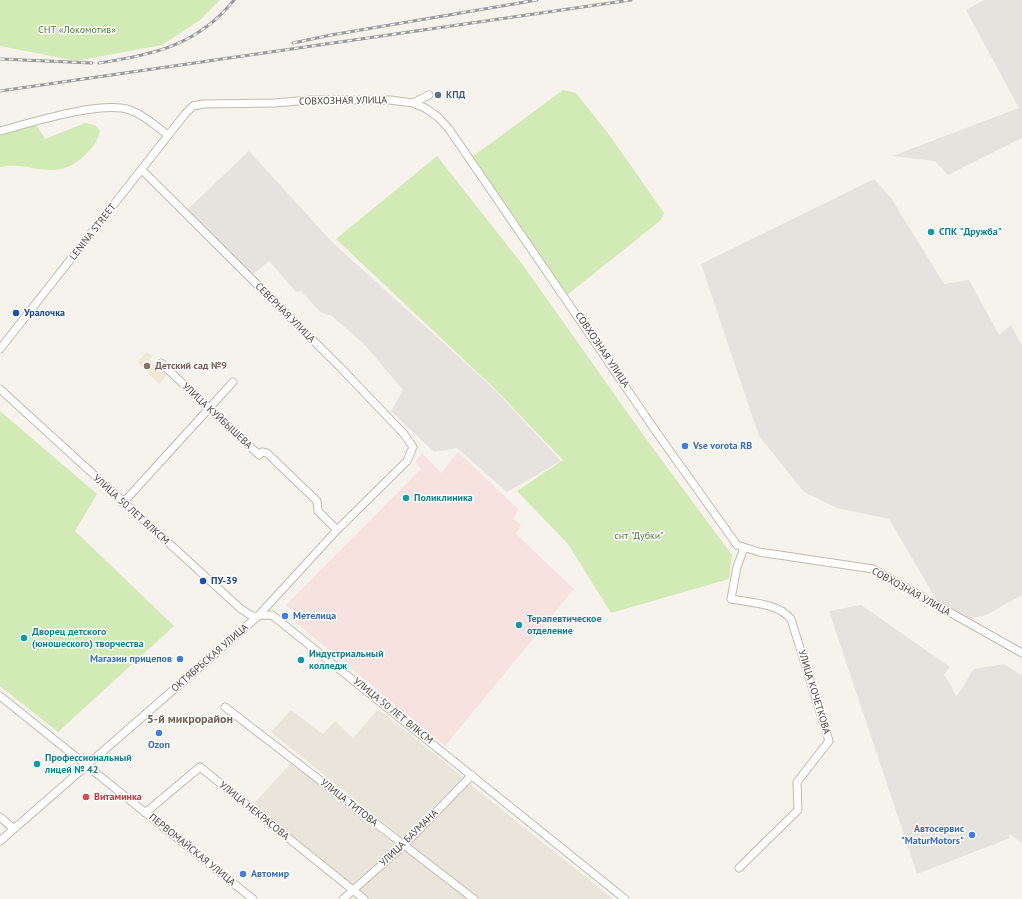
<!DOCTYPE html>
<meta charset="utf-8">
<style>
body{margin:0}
canvas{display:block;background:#f6f3ec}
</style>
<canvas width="1022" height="899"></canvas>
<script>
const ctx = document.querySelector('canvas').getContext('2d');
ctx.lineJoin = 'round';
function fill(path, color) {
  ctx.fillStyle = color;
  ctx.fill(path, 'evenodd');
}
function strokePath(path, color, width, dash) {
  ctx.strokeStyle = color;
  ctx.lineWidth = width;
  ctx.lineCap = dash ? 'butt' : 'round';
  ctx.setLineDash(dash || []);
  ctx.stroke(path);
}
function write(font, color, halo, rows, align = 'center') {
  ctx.font = font + ' "PT Sans",sans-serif';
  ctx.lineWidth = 3;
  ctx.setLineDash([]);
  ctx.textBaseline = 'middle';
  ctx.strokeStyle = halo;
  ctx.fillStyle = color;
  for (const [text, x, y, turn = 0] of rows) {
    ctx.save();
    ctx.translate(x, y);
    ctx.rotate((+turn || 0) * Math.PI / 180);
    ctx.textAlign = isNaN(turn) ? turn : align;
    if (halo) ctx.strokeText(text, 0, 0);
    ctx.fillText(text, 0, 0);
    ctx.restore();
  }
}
fill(new Path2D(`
 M378,709L463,777L404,839L271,732L291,710L323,734L335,721L353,738Z
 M291,763L397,846L351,887L251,807Z
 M468,784H470L613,899H477L409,843Z
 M403,847L469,899H368L360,893V888Z`), '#eae5da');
fill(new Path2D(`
 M984,0H1022V138L948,175L935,161L892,156L1019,108L966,10Z
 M249,151L332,242L493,388L561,461L507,492L457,448L434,452L391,411L403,390L364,344L332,316L320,312L301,291L296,292L269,261L251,276L186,211Z
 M874,179L891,198L944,284L969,280L999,335L1011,325L1022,346V595L986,615L961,621L942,609L889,519L837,508L804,492L759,436L701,264Z
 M861,605L950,667L944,675L951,685L956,697L974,669L1004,664L1021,675L1022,673V843L1008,833L1010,838L917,874L829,611Z`), '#e6e2dd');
fill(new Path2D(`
 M147,352L152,356L149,360L162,372L165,369L169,373L159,384L137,362Z`), '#efe8d6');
fill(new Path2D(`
 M458,452L518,509L514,519L521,525L516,534L574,589L445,746L289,617L294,612L286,605L421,469L415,462L422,453L441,473Z`), '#f6e3e0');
fill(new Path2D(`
 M0,0H220L200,20L162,45L76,61L0,46Z
 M563,90L576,93L610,136L664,213L661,220L567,295L472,157Z
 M85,123L95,125L100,131C96,144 93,147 84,156C55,184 32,160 0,167V134L31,126H37L45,139Z
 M437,156L522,264L644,436L732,555L729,579L611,613L568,544L517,491L563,460L494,388L336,239Z
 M0,411L97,494L75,531L174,626L58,732L0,686Z`), '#d2eab5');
const minor = new Path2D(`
 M413,103L429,95
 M0,131C30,123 102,100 130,110C144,115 156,126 168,135
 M0,349L185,114L193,106L203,104L274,103L311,100H390L413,103L425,108L438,117L449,129L657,433L737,545L759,552L873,569L1022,653
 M161,363L259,455L262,452L267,453L317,501L318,511L337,530
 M0,389L241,609L252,616L272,615L625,899
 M123,503L233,382
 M0,696L253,899
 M225,707L474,899
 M145,813L200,767L364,899
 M0,817L14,829
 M0,841L258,616L337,530L407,461L413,447L404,434L340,367L142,170
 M739,868L798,810L797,782L829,741L791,619C778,603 751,603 731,599L737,567L744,548
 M343,899L404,845L472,775`);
strokePath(minor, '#c2bbae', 9);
strokePath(minor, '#fff', 7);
const rail = new Path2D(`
 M293,43L331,35L537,0
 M0,59L92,63
 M99,63C153,55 198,45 234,0
 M0,91L631,0`);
strokePath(rail, '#9a9a9a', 3);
strokePath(rail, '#fff', 1.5, [4.5]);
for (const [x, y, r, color] of [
 [438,95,4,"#5c6f8a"],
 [931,232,4,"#0f9aa8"],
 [16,313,4,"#1a4fb4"],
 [147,366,4,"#8d6e63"],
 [685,446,4,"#3f7fe0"],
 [406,498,4,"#0f9aa8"],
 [203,581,4,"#1a4fb4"],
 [285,616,4,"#3f7fe0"],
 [519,625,4,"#0f9aa8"],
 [24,638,4,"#0f9aa8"],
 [180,659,4,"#3f7fe0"],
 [301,660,4,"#0f9aa8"],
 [159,733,4,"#3f7fe0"],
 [37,764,4,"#0f9aa8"],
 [86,797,4,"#e0444e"],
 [972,835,4,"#3f7fe0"],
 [243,874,4,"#3f7fe0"]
]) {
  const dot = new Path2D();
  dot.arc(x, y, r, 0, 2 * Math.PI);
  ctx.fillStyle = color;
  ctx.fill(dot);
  strokePath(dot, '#fff', 1.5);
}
write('10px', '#4a7f2a', '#fff', [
 ["СНТ «Локомотив»",77,30],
 ["снт \"Дубки\"",639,536]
]);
write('bold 10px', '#4e5e75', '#fff', [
 ["КПД",446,95]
], 'left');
write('10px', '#4b4439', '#fff', [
 ["СОВХОЗНАЯ УЛИЦА",343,101,-1],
 ["LENINA STREET",93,232,-52],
 ["СЕВЕРНАЯ УЛИЦА",285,313,45],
 ["СОВХОЗНАЯ УЛИЦА",602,350,56],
 ["УЛИЦА КУЙБЫШЕВА",217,416,43],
 ["УЛИЦА 50 ЛЕТ ВЛКСМ",131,510,42],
 ["СОВХОЗНАЯ УЛИЦА",911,592,29],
 ["ОКТЯБРЬСКАЯ УЛИЦА",210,658,-41],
 ["УЛИЦА КОЧЕТКОВА",814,692,73],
 ["УЛИЦА 50 ЛЕТ ВЛКСМ",393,711,39],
 ["УЛИЦА ТИТОВА",349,803,38],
 ["УЛИЦА НЕКРАСОВА",254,811,39],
 ["УЛИЦА БАУМАНА",409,838,-44],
 ["ПЕРВОМАЙСКАЯ УЛИЦА",192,850,39]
]);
write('bold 10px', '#0d838f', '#fff', [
 ["СПК \"Дружба\"",939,232],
 ["Поликлиника",414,498],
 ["Терапевтическое",527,619],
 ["отделение",527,631],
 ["Дворец детского",32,632],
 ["(юношеского) творчества",32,644],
 ["Индустриальный",309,654],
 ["колледж",309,666],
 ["Профессиональный",45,758],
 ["лицей № 42",45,770]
], 'left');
write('bold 10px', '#164399', '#fff', [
 ["Уралочка",24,313],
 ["ПУ-39",211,581]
], 'left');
write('bold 10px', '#785e54', '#fff', [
 ["Детский сад №9",155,366]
], 'left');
write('bold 10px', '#366cbe', '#fff', [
 ["Vse vorota RB",693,446],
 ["Метелица",293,616],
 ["Магазин прицепов",172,659,"right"],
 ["Ozon",159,745,"center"],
 ["Автосервис",964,829,"right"],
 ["\"MaturMotors\"",964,841,"right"],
 ["Автомир",251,874]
], 'left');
write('bold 10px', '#be3a42', '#fff', [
 ["Витаминка",94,797]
], 'left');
write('bold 12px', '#6e6250', '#fff', [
 ["5-й микрорайон",190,720]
]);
</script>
